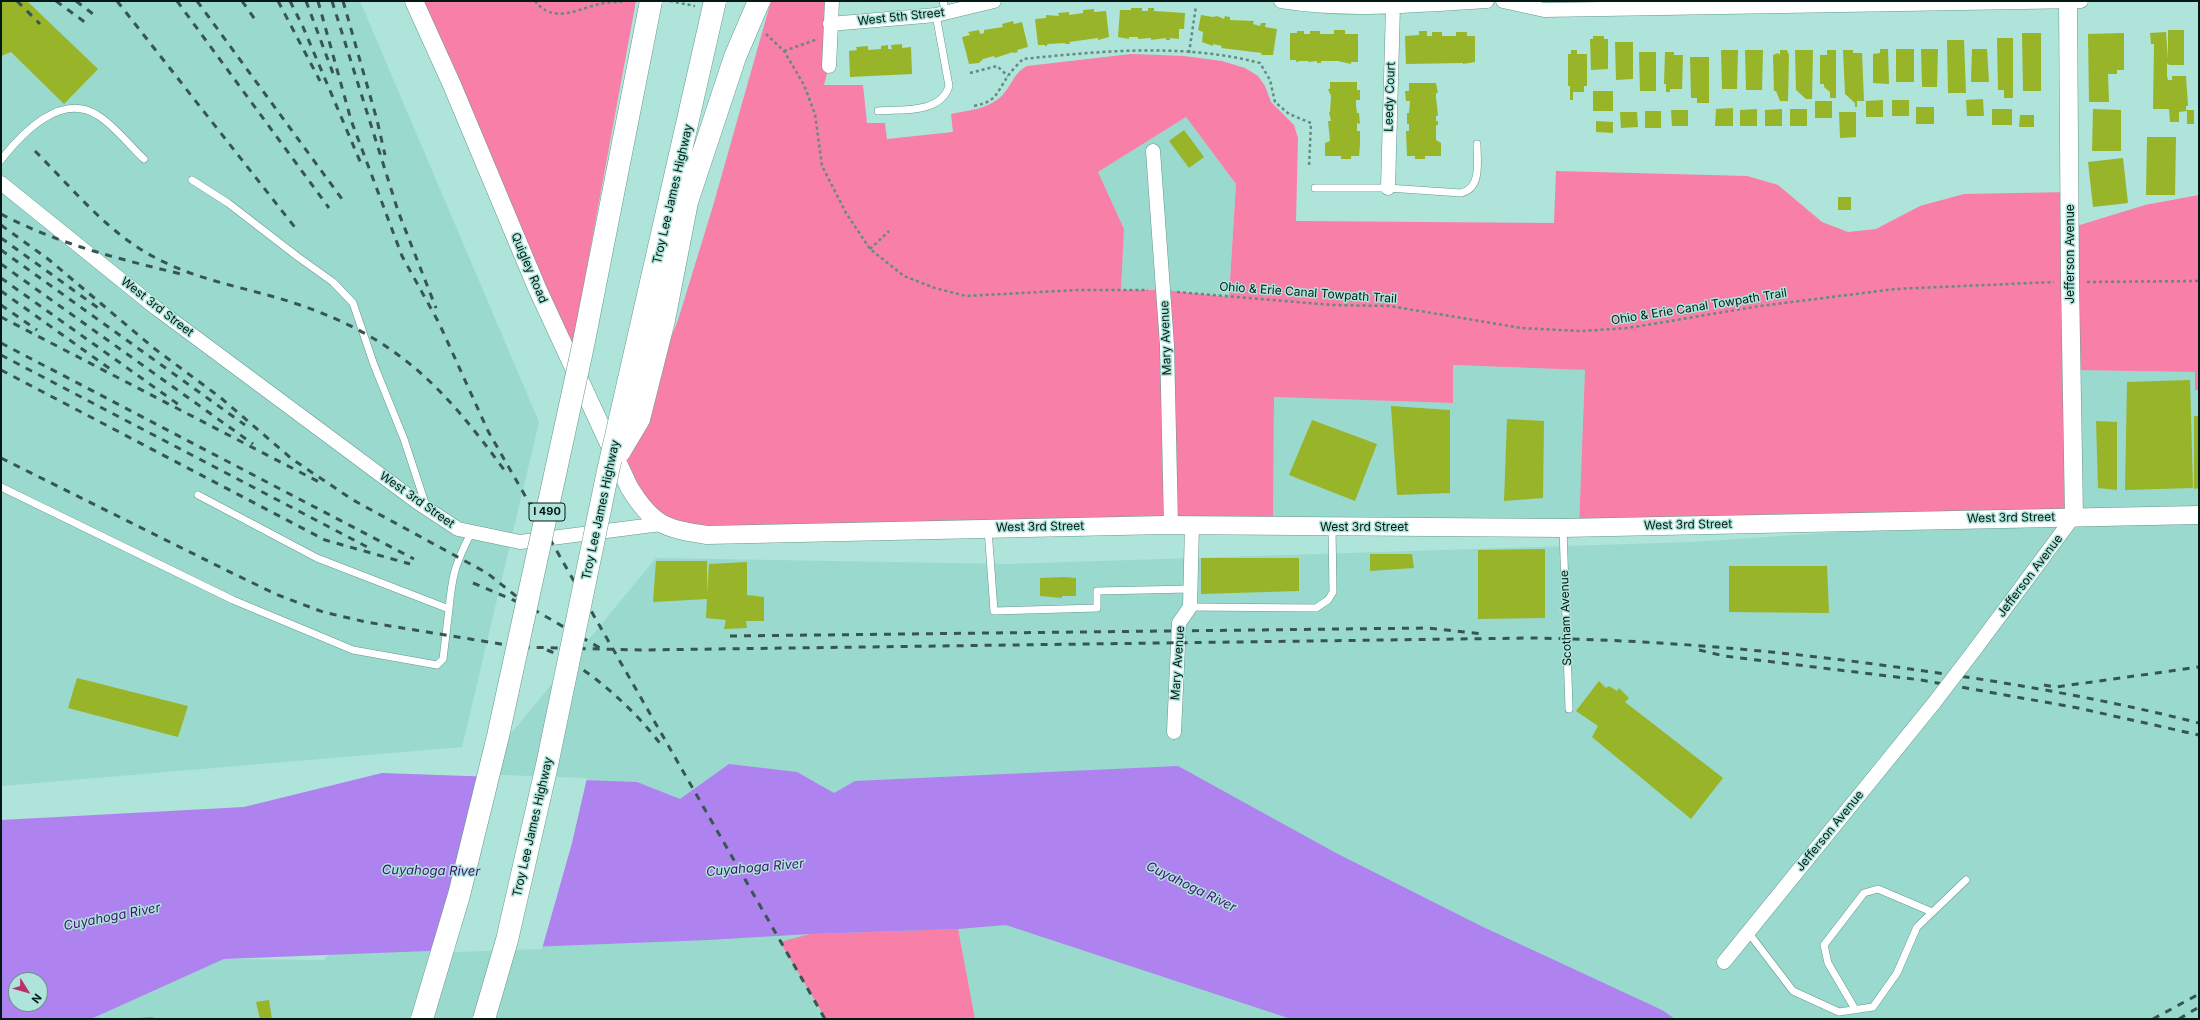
<!DOCTYPE html>
<style>
body{margin:0}
#map{position:relative;width:2200px;height:1020px;overflow:hidden;background:#aee4d9;font-family:Inter,sans-serif}
canvas{display:block}
.frame{position:absolute;inset:0;border:2px solid #041815;pointer-events:none}
.north{position:absolute;left:8px;top:972px;width:40px;height:40px;box-sizing:border-box;background:#aee4d9;border:1px solid #6a928b;border-radius:50%;rotate:127deg;font-size:11px;font-weight:700;line-height:16px;text-align:center;color:#041815}
.north::after{content:'';display:block;margin:auto;width:14px;height:18px;background:#bc3169;clip-path:polygon(50% 0,100% 100%,50% 72%,0 100%)}
</style>
<div id="map">
<canvas width="2200" height="1020"></canvas>
<div class="frame"></div>
<div class="north">N</div>
</div>
<script>
const ctx = document.querySelector('canvas').getContext('2d');
ctx.lineJoin = 'round';
function fill(path, color) {
  ctx.fillStyle = color;
  ctx.fill(path, 'evenodd');
}
function strokePath(path, color, width, dash) {
  ctx.strokeStyle = color;
  ctx.lineWidth = width;
  ctx.lineCap = dash ? 'butt' : 'round';
  ctx.setLineDash(dash || []);
  ctx.stroke(path);
}
function write(font, color, halo, rows, align = 'center') {
  ctx.font = font + ' Inter,sans-serif';
  ctx.lineWidth = 3;
  ctx.setLineDash([]);
  ctx.textBaseline = 'middle';
  ctx.strokeStyle = halo;
  ctx.fillStyle = color;
  for (const [text, x, y, turn = 0] of rows) {
    ctx.save();
    ctx.translate(x, y);
    ctx.rotate((+turn || 0) * Math.PI / 180);
    ctx.textAlign = isNaN(turn) ? turn : align;
    if (halo) ctx.strokeText(text, 0, 0);
    ctx.fillText(text, 0, 0);
    ctx.restore();
  }
}
fill(new Path2D(`
 M1,1H360L539,422L462,747L1,786Z
 M1186,117L1236,184L1229,297L1164,290H1121L1124,229L1098,172Z
 M1453,365L1585,370L1579,527L1273,526L1274,397L1452,403Z
 M2071,370L2196,372L2195,390H2199V1019H91L224,959L324,960L656,558L1007,564L1692,542L2074,516Z`), '#9ad9cd');
fill(new Path2D(`
 M414,1H636L570,359Z
 M771,1H832L829,66L824,85H863L867,123H885L887,139L953,132L951,114C970,110 992,109 1005,92C1013,82 1015,72 1027,66L1131,54L1184,56L1222,61L1245,68L1258,76L1265,86L1271,102L1294,125L1298,138L1296,221L1554,223L1556,171L1747,176L1778,185L1822,222L1848,232L1876,229L1920,206L1964,194L2070,192V228L2145,205L2199,195V390H2195V372L2071,370L2074,516L1579,527L1585,370L1453,365V403L1274,397L1273,526L707,535L662,524L615,457L639,419L678,320L713,206ZM1186,117L1236,184L1229,297L1164,290H1121L1124,229L1098,172Z
 M958,929L975,1019H826L780,942L810,934Z`), '#f87fa7');
fill(new Path2D(`
 M729,764L797,772L834,793L855,781L1178,766L1336,853L1481,926L1662,1010L1675,1019H1291L1006,925L958,929L810,934L708,940L224,959L91,1019H1V820L244,807L382,773L637,782L680,799ZM16,980H40V1004H16Z`), '#ae82ef');
fill(new Path2D(`
 M478,774L587,778L572,843L542,949L430,953L457,865Z`), '#aee4d9');
fill(new Path2D(`
 M1,1H27L98,69L64,104L11,52L1,56Z
 M1131,8H1142V11H1148V8H1154V11L1185,13L1184,29H1179V39L1170,38V40H1166V38L1151,40V38L1138,39V37H1129V39L1118,37L1120,10H1131Z
 M1094,9V12L1106,11L1109,37L1098,40V38L1069,42L1070,44H1065V43L1048,44L1045,47V45H1038L1035,19L1046,18V15L1059,16L1058,13L1069,12V15L1083,13V10Z
 M1201,15L1213,17L1217,16L1224,19L1225,16L1230,17V20L1254,21L1253,24L1260,26L1261,23H1266L1265,27L1277,29L1273,55H1261L1262,53L1221,48L1222,46L1213,44V46L1202,42L1203,32L1198,30Z
 M1013,21L1014,24L1022,22L1028,47L1017,50L1018,52L1013,53V52L995,58L994,56L983,59L979,63L969,64L962,37L970,35L968,32L979,30L980,34L984,33V30L1003,27L1002,24Z
 M1334,30H1345V34H1358V62H1351V64L1338,61H1321V63H1317V61L1308,62V61H1300L1296,62V60H1290V33H1297V31H1304V34H1310V31H1320V34H1334Z
 M2168,30H2184V65H2169L2167,63V76L2168,80H2172V76H2186L2188,106H2186V110H2194V124H2187V111L2179,112V122H2170L2169,109H2153L2154,44H2151L2150,33L2166,32L2168,59Z
 M1419,31H1427V36H1432V32H1442V36H1456V32H1467V36H1475V62L1463,64V63L1406,64L1405,36L1419,35Z
 M2022,33H2041V91H2023Z
 M2124,33V70H2117V74H2108L2109,102H2089L2088,34Z
 M1593,36H1604V39H1608V69L1591,70L1590,39H1593Z
 M1997,38H2013V98H2004V90H1998Z
 M1947,40H1964L1966,93H1948Z
 M1615,42H1633V79L1616,80Z
 M902,44V48L911,47L912,74L850,77L849,51L857,50L856,47L868,46V50L881,49V46L888,45V49H892L891,45Z
 M1880,49H1888L1889,84L1873,83V54L1880,53Z
 M1896,49H1914V82H1896Z
 M1921,49H1938L1937,87H1922Z
 M1972,49H1987L1989,82H1971Z
 M1571,50H1577V54H1587V86H1584V92H1573V100H1570V86H1568V54H1571Z
 M1721,50H1738L1737,89H1722Z
 M1745,50H1763L1762,90H1746Z
 M1780,50H1787L1789,55L1788,101H1780L1776,91H1774L1773,55L1778,53L1780,55Z
 M1795,50H1813L1812,99H1806L1796,90Z
 M1827,50H1836V98H1830V92L1824,87V84H1820V55H1827Z
 M1843,50H1853V53H1862L1864,101H1857V107H1855V103L1845,94Z
 M1639,52H1656V91H1640Z
 M1665,52H1674V55H1683L1682,89H1670V92H1666V84H1664Z
 M1690,57H1709V103H1697V98H1691Z
 M1330,82H1357V90H1360V100H1356V105L1357,113H1359L1360,124L1357,123V131H1360V145L1359,156H1351V159H1341V156H1325V143L1330,141L1328,121H1331L1329,112H1330L1331,96L1328,89H1330Z
 M1409,83H1436L1438,93H1436V97L1438,116H1436V121H1438V125H1436V140L1441,143V156H1425V159H1415V156H1407L1406,131H1409V124H1407V113H1409L1410,101H1406L1405,91H1409Z
 M1593,91H1613V111H1593Z
 M1983,99L1984,116H1967L1966,100Z
 M1883,100V117H1866V101Z
 M1892,100H1909V116H1892Z
 M1815,101H1832V118H1815Z
 M1916,107H1934V124H1916Z
 M1733,108V126H1715L1716,109Z
 M1757,109V126H1740V110Z
 M1782,109V126H1765V110Z
 M1790,109H1807V126H1790Z
 M1992,109H2012V125H1992Z
 M2093,109L2121,110V151H2092Z
 M1671,110H1688V126H1672Z
 M1645,111H1661V128H1645Z
 M1620,112H1637L1638,127L1621,128Z
 M1839,112H1856V137L1840,138Z
 M2020,115H2034V127H2019Z
 M1596,121L1613,122V133L1596,132Z
 M1184,130L1204,157L1189,168L1169,141Z
 M2147,137H2176L2175,195H2146Z
 M2123,158L2128,203L2093,207L2088,162Z
 M1838,197H1851V210H1838Z
 M2190,380L2193,488L2125,490L2127,382Z
 M1391,406L1450,410V493L1397,495Z
 M2194,416H2199V488L2194,489Z
 M1507,419L1544,421L1543,498L1504,501Z
 M1312,420L1377,444L1355,501L1289,475Z
 M2096,421L2117,422V490L2098,488Z
 M1545,549V618L1478,619V550Z
 M1370,554H1412L1414,568L1370,571Z
 M1201,558H1299V591L1201,594Z
 M656,561H707V593L709,564L747,562V595L764,597V621H746L747,628L724,629L726,620L706,618L707,599L653,602Z
 M1729,566H1827L1829,613L1729,612Z
 M1064,577L1076,578V596H1062V598L1040,596V578Z
 M77,678L188,706L178,737L68,708Z
 M1599,681L1606,688L1609,686L1617,691L1619,688L1629,698L1625,702L1723,778L1691,819L1592,737L1598,726L1576,711Z
 M269,1000L272,1019H260L256,1002Z
 M152,1017L157,1019H138V1018Z`), '#98b429');
const service = new Path2D(`
 M943,1L946,13
 M878,111C901,109 941,114 949,86L936,15
 M1,160C22,133 61,92 97,115C112,123 131,147 144,159
 M192,180L228,203L298,257L333,282L353,303L374,365L404,439L426,506
 M1315,188H1388L1461,193C1482,188 1477,162 1477,144
 M1,487L233,600L353,650L437,665L443,659L449,609
 M198,495L317,558L449,609C452,576 455,564 471,533
 M1563,528L1569,709
 M988,529L994,611L1097,608V591L1190,589
 M1190,607L1316,608L1328,600L1333,592L1332,527
 M1748,932L1793,991L1839,1012L1873,1007L1897,973L1917,927L1966,880
 M1855,1009L1828,963L1824,945L1864,893L1878,889L1932,912`);
const minor = new Path2D(`
 M1281,1C1348,12 1418,5 1487,1
 M1503,1L1544,10L2081,1
 M830,24L936,15L994,1
 M829,66L832,1
 M1153,151L1167,345L1171,525
 M1,183L156,308L417,502L458,529L520,542L661,524
 M1388,188L1393,6
 M1973,652L2074,516
 M1174,732L1179,623L1190,607L1192,525
 M1724,962L1934,703`);
const tertiary = new Path2D(`
 M414,1L452,85L537,288L629,487C652,525 665,529 707,535L1165,525L1563,528L2199,515
 M2068,1L2070,282L2074,516`);
strokePath(service, '#64988e', 8);
strokePath(minor, '#64988e', 15);
strokePath(tertiary, '#64988e', 19);
strokePath(new Path2D(`
 M535,1C554,26 581,7 604,3C611,2 619,2 626,1
 M670,1L695,6
 M766,34L784,51L804,85L815,114L822,166L846,213L870,249L904,276L935,288L966,296L1077,290H1148
 M784,51L815,40
 M1189,53L1196,6
 M970,73L997,66L1008,76
 M974,106C998,101 996,93 1008,76C1012,70 1018,64 1023,59C1101,51 1184,43 1260,63L1270,80L1275,102L1289,114L1311,123L1309,167
 M870,249L889,231
 M2087,282L2199,281
 M1177,292L1332,305L1390,306L1521,328L1581,331L1628,328L1760,306L1895,289L2054,282`), '#638a83', 2.5, [3, 3]);
strokePath(service, '#fff', 7);
strokePath(minor, '#fff', 14);
strokePath(tertiary, '#fff', 18);
strokePath(new Path2D(`
 M17,1L40,24
 M56,1L86,23
 M76,1L93,14
 M117,1L297,230
 M177,1L329,208
 M197,1L342,199
 M242,1L256,21
 M278,1L320,81
 M290,1L303,27L362,166
 M306,1L334,76
 M318,1L351,120L402,256L439,323L488,431L825,1019
 M332,1L398,211L436,308
 M343,1L377,120L385,155
 M35,151C72,188 108,233 154,257C200,282 251,288 300,305C399,339 445,389 505,471
 M1,214C58,244 119,259 181,274
 M1,225L48,259L155,349L221,398L292,459L353,500L487,573L531,608L600,648
 M1,238L101,310
 M1,250L245,425
 M1,264L253,444
 M1,278L182,407
 M1,291L113,371
 M1,305L37,330
 M1,317L319,482
 M1,343L414,559
 M1,355L371,549
 M1,370L325,540L410,564
 M1,458L234,574L278,595L323,612L366,622L519,647L641,650L1532,638C1659,640 1785,651 1910,669C2007,682 2104,699 2199,723
 M473,583L518,602
 M730,636L1428,628L1483,634
 M547,650C589,667 635,710 662,746
 M1699,650L1724,656L1921,680L2078,708L2199,735
 M2044,685L2056,687L2199,667
 M2153,1019L2199,994
 M2179,1019L2199,1007`), '#385651', 3, [7, 7]);
const minorBridge = new Path2D(`
 M1934,703L1973,652`);
const motorwayBridge = new Path2D(`
 M620,451L639,419L664,320L687,202L735,57L759,1
 M422,1019L459,895L498,736L583,346L651,1
 M484,1019L507,940L547,765L608,471L715,1`);
strokePath(minorBridge, '#64988e', 15, []);
strokePath(motorwayBridge, '#64988e', 23, []);
strokePath(minorBridge, '#fff', 14);
strokePath(motorwayBridge, '#fff', 22);
for (const [x, y, w] of [
 [547,512,36]
]) {
  const box = new Path2D();
  box.roundRect(x - w / 2, y - 9, w, 18, 3);
  ctx.fillStyle = '#aee4d9';
  ctx.fill(box);
  strokePath(box, '#041815', 1);
}
write('bold 11px', '#041815', null, [
 ["I 490",547,512]
]);
write('12px', '#041815', '#aee4d9', [
 ["West 5th Street",901,17,-6],
 ["Leedy Court",1390,97,-88],
 ["Troy Lee James Highway",673,194,-77],
 ["Jefferson Avenue",2070,254,-90],
 ["Quigley Road",529,268,67],
 ["Ohio & Erie Canal Towpath Trail",1308,293,4],
 ["West 3rd Street",157,307,38],
 ["Ohio & Erie Canal Towpath Trail",1699,307,-9],
 ["Mary Avenue",1166,338,-92],
 ["West 3rd Street",417,500,35],
 ["Troy Lee James Highway",601,510,-78],
 ["West 3rd Street",2011,518,-1],
 ["West 3rd Street",1688,525,-1],
 ["West 3rd Street",1040,527,-1],
 ["West 3rd Street",1364,527],
 ["Jefferson Avenue",2030,576,-53],
 ["Scotham Avenue",1566,618,-92],
 ["Mary Avenue",1178,663,-86],
 ["Troy Lee James Highway",533,827,-77],
 ["Jefferson Avenue",1830,831,-51]
]);
write('italic 13px', '#410e71', '#aee4d9', [
 ["Cuyahoga River",755,868,-5],
 ["Cuyahoga River",431,871,1],
 ["Cuyahoga River",1191,887,26],
 ["Cuyahoga River",112,917,-11]
]);
</script>
